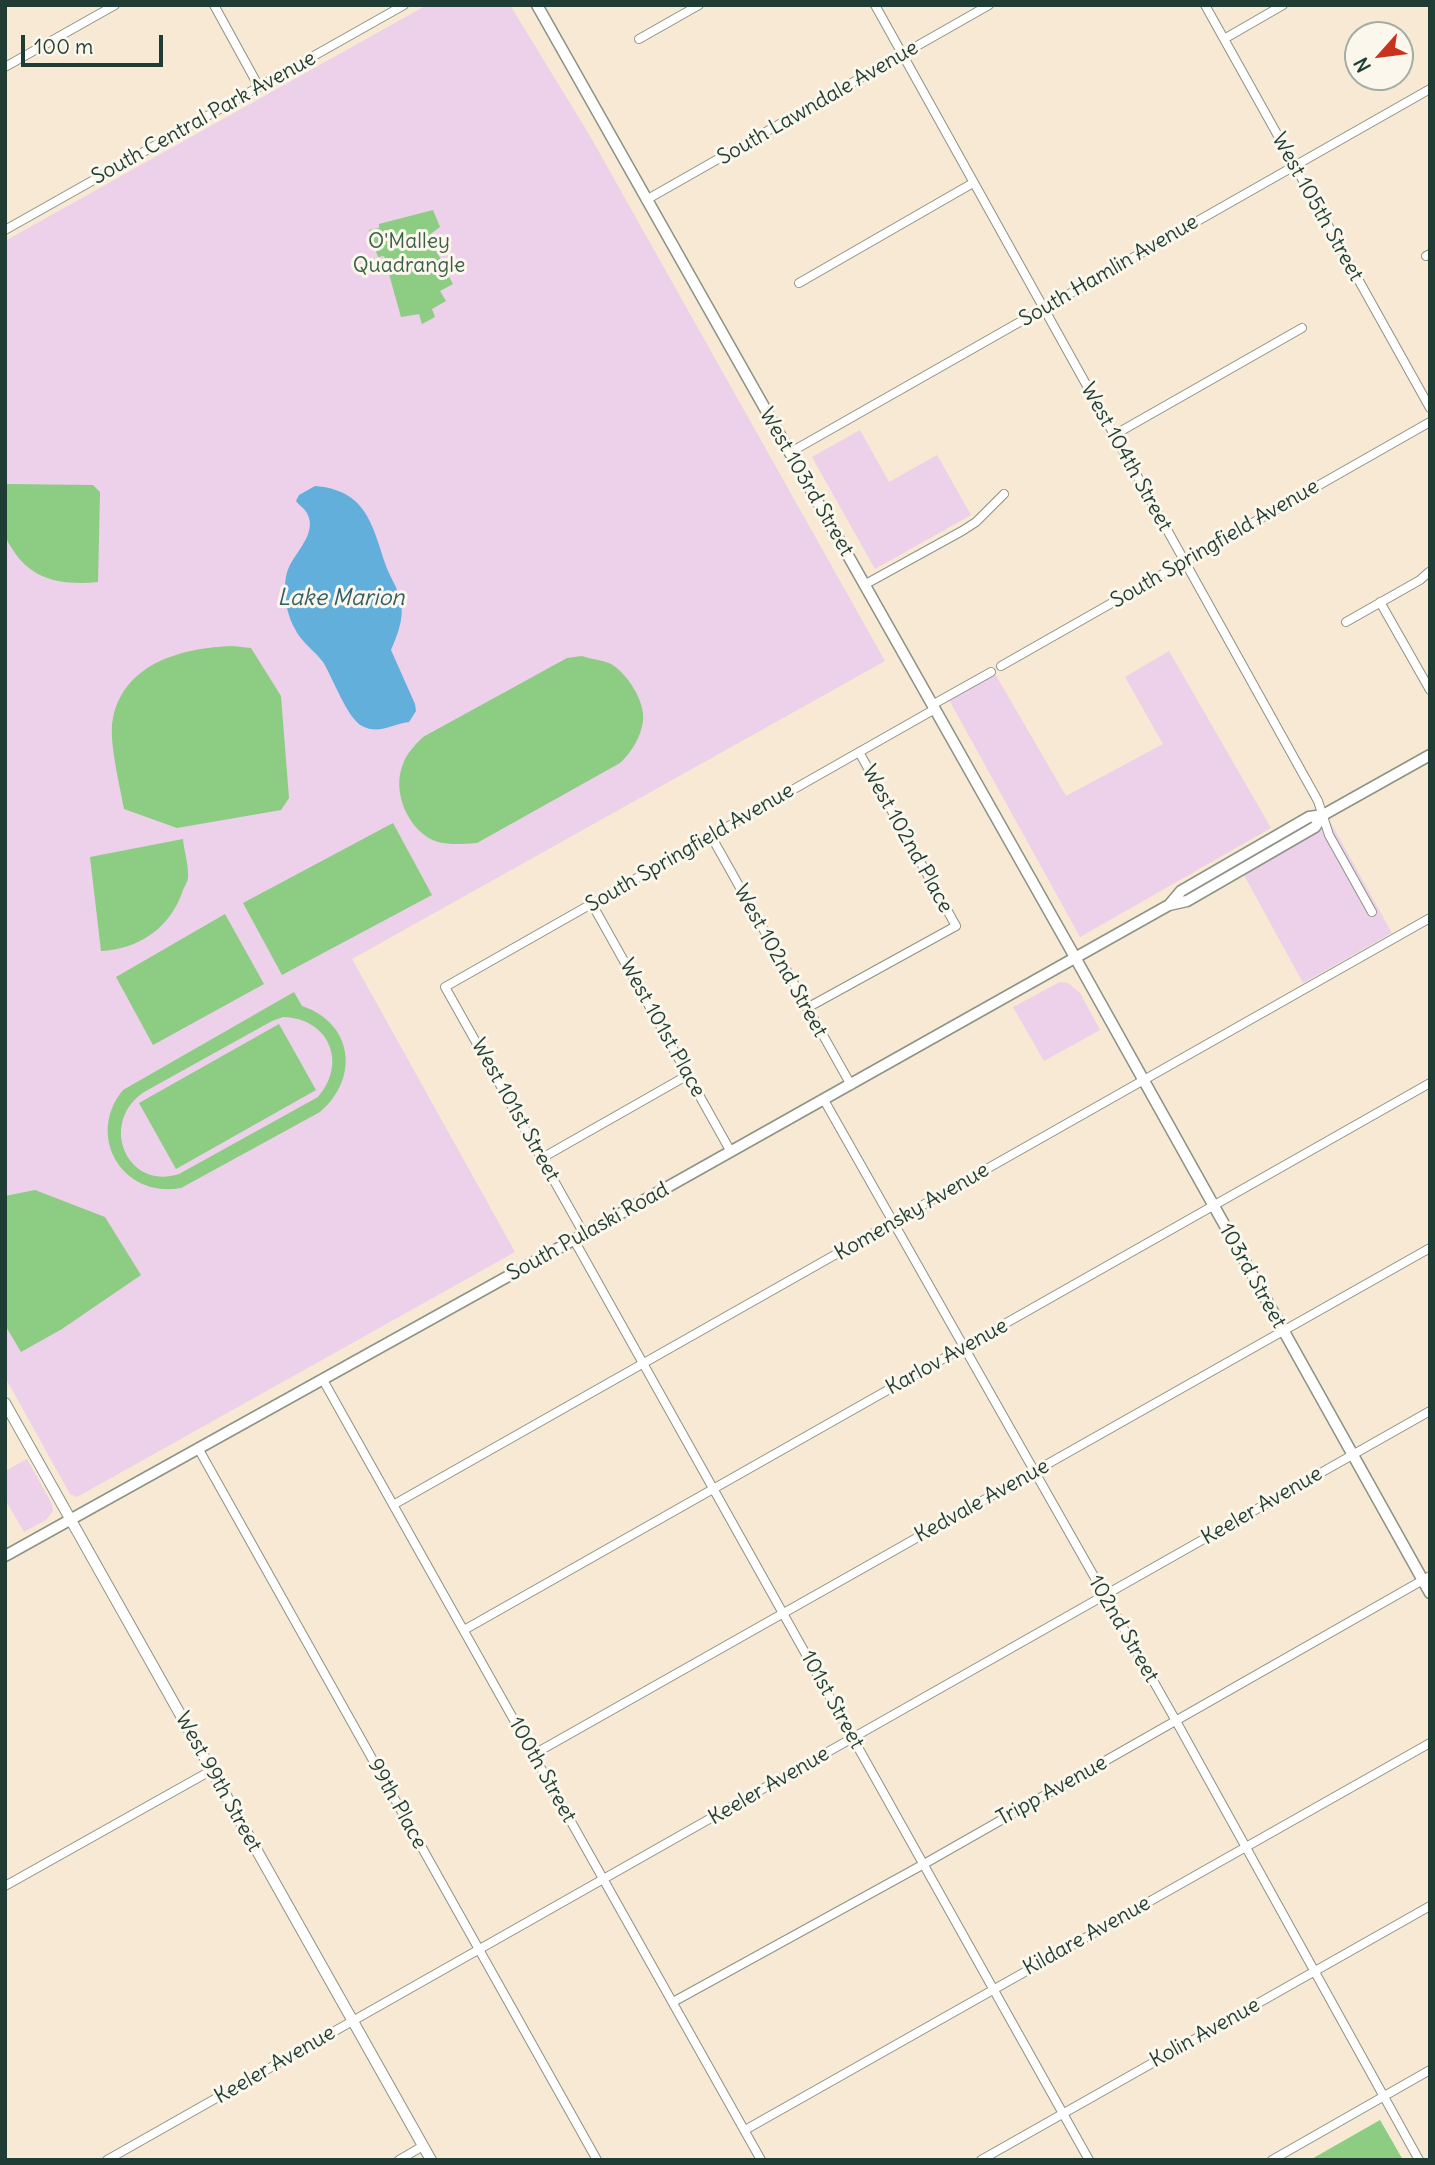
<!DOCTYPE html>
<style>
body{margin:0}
#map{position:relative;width:1435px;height:2165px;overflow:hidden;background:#f7e9d3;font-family:Delius,sans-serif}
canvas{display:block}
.frame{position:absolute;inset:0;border:7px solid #1f3d34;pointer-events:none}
.north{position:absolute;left:1344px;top:21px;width:70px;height:70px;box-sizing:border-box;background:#fbf7ec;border:2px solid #a3ada2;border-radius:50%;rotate:242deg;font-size:19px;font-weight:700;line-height:28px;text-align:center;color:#1f3d34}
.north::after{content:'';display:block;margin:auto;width:24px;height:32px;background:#c8321e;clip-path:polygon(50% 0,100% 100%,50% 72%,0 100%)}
.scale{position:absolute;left:21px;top:35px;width:142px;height:32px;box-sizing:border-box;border:4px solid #1f3d34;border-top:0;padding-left:9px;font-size:21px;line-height:24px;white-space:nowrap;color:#1f3d34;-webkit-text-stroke:5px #fbf7ec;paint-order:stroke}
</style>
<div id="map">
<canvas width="1435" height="2165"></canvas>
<div class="frame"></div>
<div class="north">N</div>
<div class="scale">100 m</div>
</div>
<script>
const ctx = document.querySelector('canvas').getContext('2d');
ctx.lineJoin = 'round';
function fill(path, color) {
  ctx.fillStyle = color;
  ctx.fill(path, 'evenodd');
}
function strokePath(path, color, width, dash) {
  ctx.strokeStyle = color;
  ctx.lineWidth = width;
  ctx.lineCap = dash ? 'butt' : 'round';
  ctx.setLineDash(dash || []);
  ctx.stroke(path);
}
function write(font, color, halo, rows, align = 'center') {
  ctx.font = font + ' Delius,sans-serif';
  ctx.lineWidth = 6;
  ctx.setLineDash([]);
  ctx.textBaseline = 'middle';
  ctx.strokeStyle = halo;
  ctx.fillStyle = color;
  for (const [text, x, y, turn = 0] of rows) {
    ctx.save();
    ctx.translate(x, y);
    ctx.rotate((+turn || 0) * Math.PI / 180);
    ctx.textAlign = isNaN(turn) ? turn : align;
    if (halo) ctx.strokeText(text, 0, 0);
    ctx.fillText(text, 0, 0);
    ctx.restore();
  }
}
fill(new Path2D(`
 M427,5H510L590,136L885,661L352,959L515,1252L77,1497L70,1494L5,1377V241Z
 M860,430L889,482L937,455L971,515L875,569L812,457Z
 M1169,651L1271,828L1080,937L948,698L994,672L1066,796L1163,744L1125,677Z
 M1331,823L1392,933L1303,983L1244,875Z
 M1060,982L1068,983L1080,993L1100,1030L1044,1061L1013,1007Z
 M27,1459L52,1504L53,1511L46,1520L24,1532L5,1499V1471Z`), '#edd0e9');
fill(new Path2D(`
 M433,210L440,227L429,235L441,260L433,264L436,275H445L447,273L453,284L440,291L446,301L432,309L435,317L422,324L419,314L401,317L384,256L378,257L369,230L379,228V224Z
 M5,484L93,485L100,492L98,582C66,585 35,582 15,553C11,547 6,540 5,534C2,518 5,500 5,484Z
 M232,646L251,648L281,696L289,798L281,810L177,828L124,809C120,786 108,739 113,718C125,662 183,648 232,646Z
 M582,656C590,659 601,660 609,663C626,671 646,702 643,721C641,737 631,753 620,763L477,843C464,844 451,845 438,842C409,833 391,792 403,764C407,753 415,745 423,737L567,658Z
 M393,823L432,895L282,975L243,903Z
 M183,839C184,851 189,866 188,878C187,883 183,889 182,893C169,929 138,949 101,951L90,857Z
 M225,914L264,984L153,1045L116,977Z
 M294,992L302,1006C353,1023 360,1078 320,1112L181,1188C123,1199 85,1136 123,1090ZM283,1017C329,1018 348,1063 318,1097L179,1174C127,1191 98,1123 144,1092L272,1021Z
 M279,1024L316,1090L176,1169L139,1103Z
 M35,1190L105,1217L141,1275L62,1329L21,1352L5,1325V1196Z
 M1380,2120L1403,2160H1310Z`), '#8ccc83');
fill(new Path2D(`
 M315,486C365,490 372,523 385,563C389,576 399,589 401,603C404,619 397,636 391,650L415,704L416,711L409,722C392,724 379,735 362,726C347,718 333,678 323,662C315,651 301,642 295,629C288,617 285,602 285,588C285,581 286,573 289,567C297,550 321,529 304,509C301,506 298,504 296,501L299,495Z`), '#62afdc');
const minor = new Path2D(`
 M214,5L259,87
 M875,5L1318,801L1329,835L1372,912
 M1205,5L1430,408
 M639,39L699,5
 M1224,39L1283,5
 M5,67L115,5
 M646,200L989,5
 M5,230L404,5
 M1426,256L1430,254
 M799,283L973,183
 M1114,435L1302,328
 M789,453L1430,89
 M864,585L962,531L976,522L1004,494
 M1380,602L1430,690
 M1346,622L1420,580L1429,572
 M1001,666L1430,422
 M932,705L991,672
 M711,836L851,1085
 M592,904L731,1152
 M807,1008L956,926L859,752
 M824,1100L1176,1721L1419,2160
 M542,1158L688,1075
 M584,1234L445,987L935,709
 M574,1240L1089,2160
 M323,1380L761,2160
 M198,1448L597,2160
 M393,1505L1430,918
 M464,1630L1430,1083
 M534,1754L1430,1248
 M5,1886L212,1770
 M673,2002L924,1864L1430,1576
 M745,2130L1430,1743
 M107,2160L1430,1411
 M399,2160L423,2146
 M981,2160L1430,1906
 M1272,2160L1430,2070`);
const tertiary = new Path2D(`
 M5,1403L431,2160`);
const secondary = new Path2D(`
 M537,5L1067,943L1430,1593
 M1170,904L1181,891L1309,817L1323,815L1430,755
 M5,1556L584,1234L1169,905L1187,901L1315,827L1323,815`);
strokePath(minor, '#8b9384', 10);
strokePath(tertiary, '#8b9384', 12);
strokePath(secondary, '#8b9384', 13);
strokePath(minor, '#fff', 8);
strokePath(tertiary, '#fff', 10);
strokePath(secondary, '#fff', 10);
write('21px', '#1f3d34', '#fbf7ec', [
 ["South Lawndale Avenue",818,103,-30],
 ["South Central Park Avenue",204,118,-29],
 ["West 105th Street",1317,207,61],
 ["South Hamlin Avenue",1109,271,-30],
 ["West 104th Street",1126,457,61],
 ["West 103rd Street",806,482,60],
 ["South Springfield Avenue",1215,544,-30],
 ["West 102nd Place",907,839,61],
 ["South Springfield Avenue",690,848,-30],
 ["West 102nd Street",780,961,61],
 ["West 101st Place",662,1028,61],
 ["West 101st Street",515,1110,61],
 ["Komensky Avenue",912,1212,-30],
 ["South Pulaski Road",588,1232,-29],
 ["103rd Street",1252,1276,61],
 ["Karlov Avenue",947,1357,-29],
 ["Kedvale Avenue",982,1501,-29],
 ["Keeler Avenue",1262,1506,-30],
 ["102nd Street",1123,1629,60],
 ["101st Street",832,1700,61],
 ["100th Street",542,1770,61],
 ["West 99th Street",218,1782,61],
 ["Keeler Avenue",769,1786,-30],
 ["Tripp Avenue",1052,1791,-29],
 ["99th Place",397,1804,61],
 ["Kildare Avenue",1087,1936,-29],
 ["Kolin Avenue",1205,2033,-29],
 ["Keeler Avenue",275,2065,-30]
]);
write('21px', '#3a6148', '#fbf7ec', [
 ["O'Malley",409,242],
 ["Quadrangle",409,266]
]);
write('italic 23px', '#335f66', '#fbf7ec', [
 ["Lake Marion",341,598]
]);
</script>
